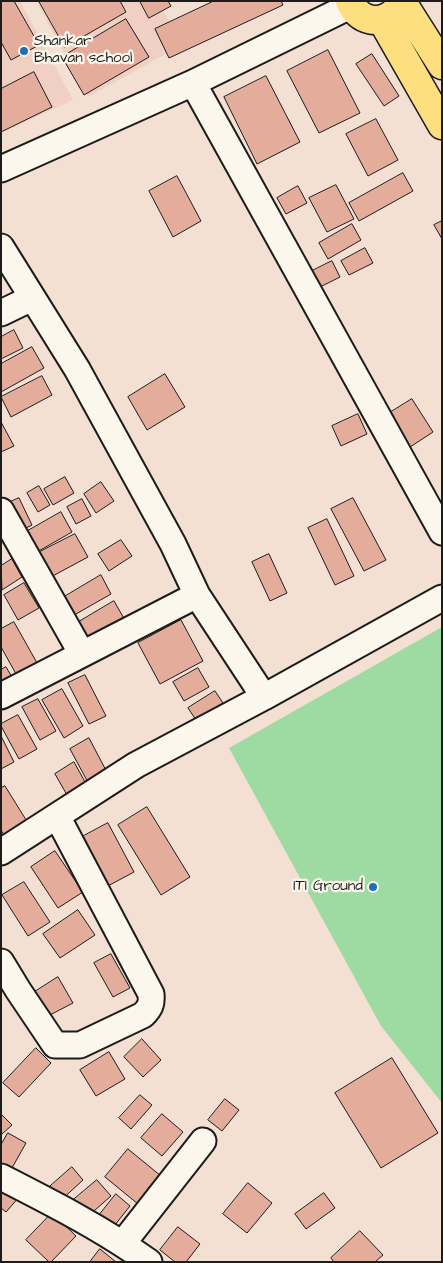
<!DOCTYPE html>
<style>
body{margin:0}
#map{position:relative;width:443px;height:1263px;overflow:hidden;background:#f4e0d3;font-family:"Architects Daughter",sans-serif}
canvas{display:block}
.frame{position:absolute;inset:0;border:2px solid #1c1c1c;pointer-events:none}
</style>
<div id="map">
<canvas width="443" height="1263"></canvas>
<div class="frame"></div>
</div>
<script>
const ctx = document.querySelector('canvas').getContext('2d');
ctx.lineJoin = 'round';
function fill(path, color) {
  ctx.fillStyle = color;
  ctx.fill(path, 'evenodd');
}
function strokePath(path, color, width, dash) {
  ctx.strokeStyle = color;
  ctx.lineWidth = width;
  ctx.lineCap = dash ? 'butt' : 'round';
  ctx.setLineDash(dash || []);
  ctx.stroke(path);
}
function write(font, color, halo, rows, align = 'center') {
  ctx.font = font + ' "Architects Daughter",sans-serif';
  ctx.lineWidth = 4.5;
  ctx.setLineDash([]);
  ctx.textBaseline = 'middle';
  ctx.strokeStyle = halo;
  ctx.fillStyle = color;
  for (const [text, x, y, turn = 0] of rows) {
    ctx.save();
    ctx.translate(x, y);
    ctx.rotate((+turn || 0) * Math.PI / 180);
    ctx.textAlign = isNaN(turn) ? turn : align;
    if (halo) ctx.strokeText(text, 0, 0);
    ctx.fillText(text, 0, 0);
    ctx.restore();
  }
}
fill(new Path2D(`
 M1,1H20L73,100L1,133Z
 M36,1H158L182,45L88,97Z`), '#efd0c2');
fill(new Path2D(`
 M442,627V1103L381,1026L229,748Z`), '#9edba2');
const building = new Path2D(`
 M1,1H14L39,45L11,60L1,42Z
 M39,1H120L126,12L65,47Z
 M140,1H168L171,6L149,18Z
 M214,1H281L283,5L169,58L155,29Z
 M126,19L149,57L84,95L62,57Z
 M328,50L360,113L319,133L287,71Z
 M372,54L399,96L384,106L356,64Z
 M34,72L52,107L1,132V89Z
 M266,76L300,142L257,164L224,97Z
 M376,119L398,160L368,176L346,134Z
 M403,173L413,191L359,221L349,203Z
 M177,176L201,221L173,237L149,191Z
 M336,185L354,219L327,232L309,198Z
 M298,186L307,203L286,214L277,198Z
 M442,221V239L434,225Z
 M352,224L361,240L328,259L319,243Z
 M365,248L373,263L349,275L341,261Z
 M332,261L340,277L320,287L312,271Z
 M14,330L23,348L1,359V337Z
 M32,347L44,368L1,392V364Z
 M165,374L185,407L147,430L128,397Z
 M42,376L52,395L11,417L1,397Z
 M412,399L433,432L404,451L383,417Z
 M358,414L367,434L341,446L332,426Z
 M1,422L14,446L1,452Z
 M65,477L74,493L53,505L44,489Z
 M101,482L114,501L96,513L84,494Z
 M39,486L50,505L38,512L27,493Z
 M19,498L32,525L20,531L6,504Z
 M353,498L386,560L364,571L331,509Z
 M82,499L91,516L76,524L67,507Z
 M61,512L72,532L37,552L26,532Z
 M327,519L354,576L335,585L308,528Z
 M75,534L88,557L47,579L34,555Z
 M121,540L132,556L109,571L98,554Z
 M269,554L287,593L270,601L252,562Z
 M12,559L22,577L2,590L1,566Z
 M101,575L111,594L69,618L59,600Z
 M24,583L39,608L18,620L4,595Z
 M114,601L126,622L89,644L77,623Z
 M181,620L203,661L160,684L138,643Z
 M14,622L41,670L20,681L1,647V629Z
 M6,667L15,682L1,690V670Z
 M198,668L209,687L184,701L173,682Z
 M85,675L106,716L89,724L68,683Z
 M62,689L83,726L64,738L42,700Z
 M215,691L223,703L196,720L188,708Z
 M38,699L56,731L40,740L22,707Z
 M18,715L37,749L19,759L1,726V724Z
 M1,736L14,762L1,769Z
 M89,738L110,778L91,788L70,749Z
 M74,762L90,791L71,802L55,774Z
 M5,786L28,823L5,837L1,830V788Z
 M147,807L190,877L161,895L118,825Z
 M108,823L134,872L106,887L80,838Z
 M55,851L83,892L58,908L31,867Z
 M24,882L50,922L28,936L2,895Z
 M78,910L95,935L60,958L43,934Z
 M111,954L130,988L113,997L94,963Z
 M58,977L73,1003L48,1016L33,993Z
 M142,1039L161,1060L143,1077L124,1057Z
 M36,1048L51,1063L19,1097L3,1083Z
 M109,1052L125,1079L96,1096L80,1070Z
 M392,1058L438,1133L381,1168L335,1093Z
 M140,1095L152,1105L131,1129L119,1118Z
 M225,1099L239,1110L222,1131L208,1120Z
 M1,1114L12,1125L1,1135Z
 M162,1114L183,1132L162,1156L141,1138Z
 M8,1133L26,1143L12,1168L1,1163V1145Z
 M128,1149L161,1176L138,1204L105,1177Z
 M72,1167L83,1180L58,1203L46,1190Z
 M97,1180L111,1196L86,1218L72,1201Z
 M1,1181L20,1196L6,1212L1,1208Z
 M248,1183L272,1203L247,1233L223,1214Z
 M324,1193L335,1208L306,1229L295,1214Z
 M116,1194L130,1206L111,1230L97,1218Z
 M52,1213L76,1236L51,1262H49L26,1240Z
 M178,1227L200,1244L186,1262H175L160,1250Z
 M360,1231L383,1255L375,1262H334L331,1258Z
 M100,1249L116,1262H90Z`);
fill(building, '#e4ac9a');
strokePath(building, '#1c1c1c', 1);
const minor = new Path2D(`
 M193,83L442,532
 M1,169L193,83L352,5
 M1,247L77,369L173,544L197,595L264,697L136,765L1,852
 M1,313L32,298
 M1,511L82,654
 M1,696L197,595
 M264,697L442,598
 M1,962L18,990L55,1045H80L143,1015C150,1008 152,1004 151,994L57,816
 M1,1177C52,1203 103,1229 149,1262
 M123,1243L203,1141`);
const major = new Path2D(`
 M350,1C358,22 381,26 396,11
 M402,2L442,65
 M382,20L442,125`);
strokePath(minor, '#1c1c1c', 29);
strokePath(major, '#1c1c1c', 31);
strokePath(minor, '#fbf7ec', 25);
strokePath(major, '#fedf80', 28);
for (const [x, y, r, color] of [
 [24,51,5,"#1f6fb2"],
 [373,887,5,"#1f6fb2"]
]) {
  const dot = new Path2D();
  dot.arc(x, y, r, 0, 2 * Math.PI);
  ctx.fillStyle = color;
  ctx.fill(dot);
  strokePath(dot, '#fbf7ec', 2);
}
write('15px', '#1c1c1c', '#fbf7ec', [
 ["Shankar",34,42],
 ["Bhavan school",34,59],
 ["ITI Ground",363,887,"right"]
], 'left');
</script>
